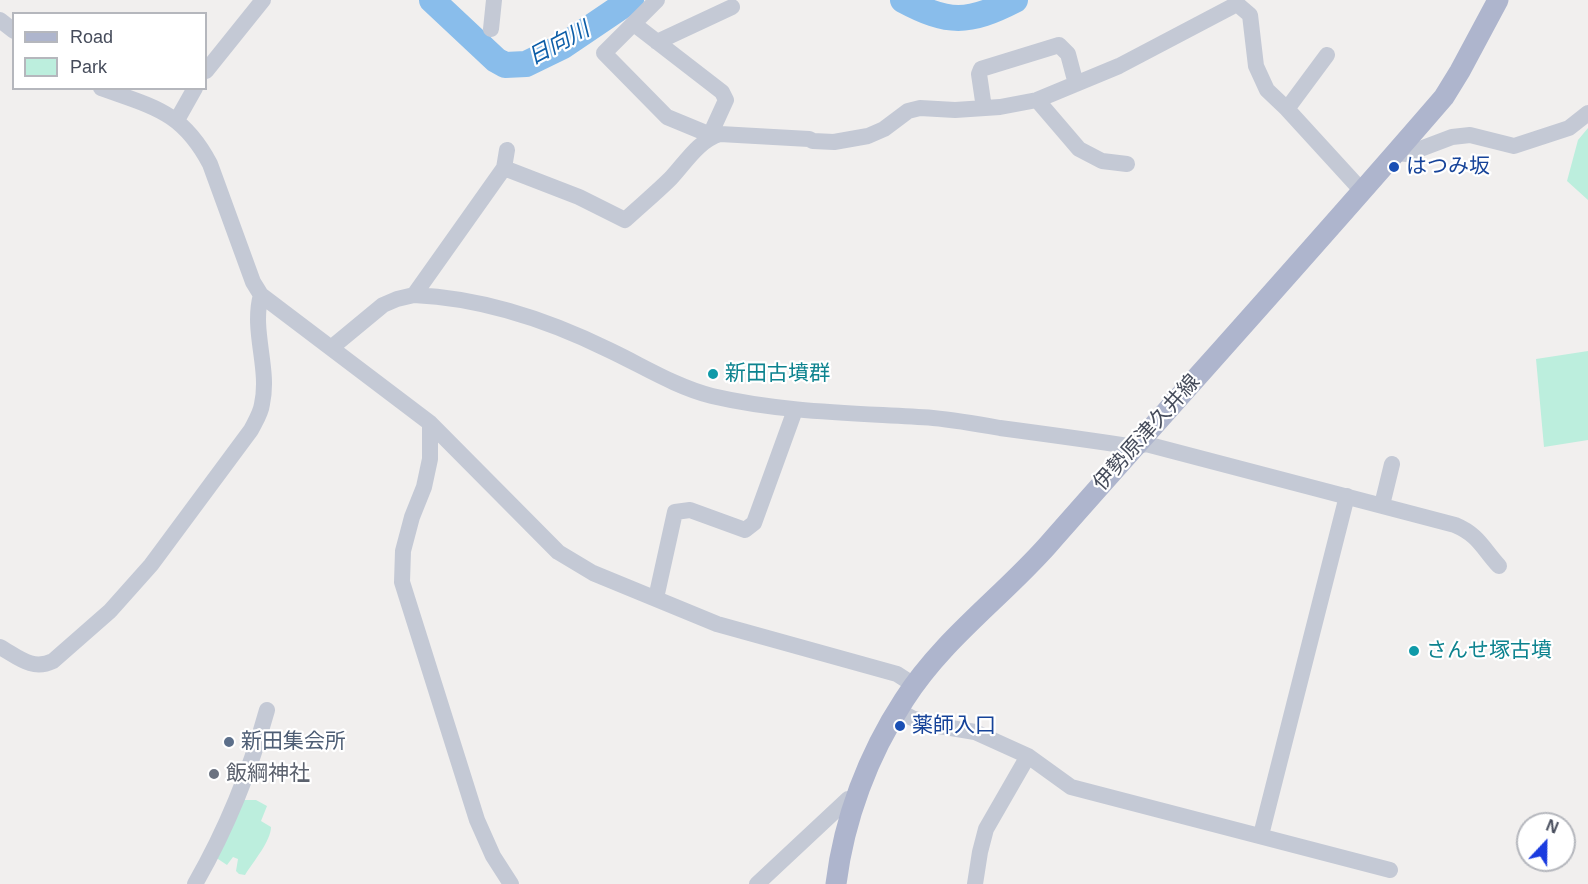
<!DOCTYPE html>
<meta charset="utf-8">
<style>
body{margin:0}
#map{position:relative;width:1588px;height:884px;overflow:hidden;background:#f1efee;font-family:Helvetica,sans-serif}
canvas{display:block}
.legend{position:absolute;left:12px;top:12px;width:195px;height:78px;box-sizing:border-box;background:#fff;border:2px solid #b5b7bd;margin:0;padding:8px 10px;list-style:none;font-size:18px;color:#464c5b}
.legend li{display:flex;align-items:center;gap:12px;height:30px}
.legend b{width:30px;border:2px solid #b5b7bd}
.north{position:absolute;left:1516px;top:812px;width:60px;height:60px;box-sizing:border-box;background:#fff;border:2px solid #b5b7bd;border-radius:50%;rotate:22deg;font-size:16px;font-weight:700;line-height:24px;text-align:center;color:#464c5b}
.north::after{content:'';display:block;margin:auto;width:21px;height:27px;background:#1a3bdf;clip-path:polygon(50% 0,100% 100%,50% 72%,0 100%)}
</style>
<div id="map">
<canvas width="1588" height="884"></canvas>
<ul class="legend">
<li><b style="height:8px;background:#aeb5cd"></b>Road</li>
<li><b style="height:16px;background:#bceedd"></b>Park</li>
</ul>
<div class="north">N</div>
</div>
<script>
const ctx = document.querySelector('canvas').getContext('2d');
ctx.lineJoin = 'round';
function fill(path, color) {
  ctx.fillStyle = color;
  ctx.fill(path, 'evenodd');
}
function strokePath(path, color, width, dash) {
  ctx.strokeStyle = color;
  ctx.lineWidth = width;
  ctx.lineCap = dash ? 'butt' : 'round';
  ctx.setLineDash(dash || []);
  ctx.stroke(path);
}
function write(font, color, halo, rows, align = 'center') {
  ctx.font = font + ' Helvetica,"Noto Sans JP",sans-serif';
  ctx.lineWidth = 4.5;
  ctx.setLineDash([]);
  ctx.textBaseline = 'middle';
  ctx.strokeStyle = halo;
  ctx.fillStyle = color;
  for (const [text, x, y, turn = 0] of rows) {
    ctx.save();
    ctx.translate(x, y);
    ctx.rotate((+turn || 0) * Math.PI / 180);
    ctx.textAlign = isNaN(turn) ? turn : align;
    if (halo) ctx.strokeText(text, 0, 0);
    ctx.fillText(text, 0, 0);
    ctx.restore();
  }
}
fill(new Path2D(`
 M1588,128V200L1567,181L1578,140Z
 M1588,351V440L1544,447L1536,359Z
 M240,800H256L267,806L261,821L271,827C271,841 253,862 245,875L239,874L236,871L238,859L233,857L227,865L215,857Z`), '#bceedd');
strokePath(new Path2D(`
 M432,0L496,60L505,65L526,64L563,46L631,0
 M903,0C948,24 968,24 1015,0`), '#89bdeb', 26);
strokePath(new Path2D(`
 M657,0L604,53L667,117L713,136
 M0,20L14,31
 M634,24L722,92L726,100L710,135
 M491,29L494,0
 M657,42L732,7
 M206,71L263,0
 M101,88C153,107 182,111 210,164L253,282L261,295L430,423L558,552L593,573L717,624L897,674L914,685
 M1037,100L1079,149L1102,161L1127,164
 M984,108L979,74L981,69L1059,45L1068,54L1076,84
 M1287,109L1327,55
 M177,120L195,88
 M1394,153L1407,154L1452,137L1470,135L1514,146L1569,128L1588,113
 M504,168L507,150
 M414,295C483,298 548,320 609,350C643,366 676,387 712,396C785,413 859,413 933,418C955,420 978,424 1000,428C1045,434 1090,440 1135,447L1146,444L1455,525C1479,535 1483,549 1499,566
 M331,348L383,305L397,299L414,295L504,168L579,197L625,220C640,206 656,193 671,178C686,162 698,141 720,134L809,139L813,141L834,142L868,136L884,129L908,111L920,108L955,110L1000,107L1037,100L1119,66L1237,4L1250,15L1256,66L1267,90L1287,109L1362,191
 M430,423V459L424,487L412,517L403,551L402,582L477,820L493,856L511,884
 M1382,505L1392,464
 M656,598L675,512L690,510L745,530L754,523L795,410
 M0,647C18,657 32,671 53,661L110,611L151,565L251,430C255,422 261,413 262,404C270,368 251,331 261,295
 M897,710L912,718L933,725L975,732L1028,756L1071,787L1390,870
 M1261,835L1347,496
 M195,884C226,830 250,771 267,710
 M757,884L848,799H856
 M975,884L980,852L986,829L1028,756`), '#c4c9d5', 16);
strokePath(new Path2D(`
 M836,884C844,819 868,755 904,700C943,639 1001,598 1048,545C1180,395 1314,248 1444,97L1460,71L1498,0`), '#aeb5cd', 21);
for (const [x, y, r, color] of [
 [1394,167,6,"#1a4fb4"],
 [713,374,6,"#0f9aa8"],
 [1414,651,6,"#0f9aa8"],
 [900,726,6,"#1a4fb4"],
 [229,742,6,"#5c6f8a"],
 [214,774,6,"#6b7280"]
]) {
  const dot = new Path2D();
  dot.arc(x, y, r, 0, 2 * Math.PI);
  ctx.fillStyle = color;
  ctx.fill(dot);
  strokePath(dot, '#fff', 2);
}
write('21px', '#164399', '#fff', [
 ["はつみ坂",1406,167],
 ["薬師入口",912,726]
], 'left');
write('21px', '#0d838f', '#fff', [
 ["新田古墳群",725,374],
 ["さんせ塚古墳",1426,651]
], 'left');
write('21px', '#464c5b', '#fff', [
 ["伊勢原津久井線",1147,433,-48]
]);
write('21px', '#4e5e75', '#fff', [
 ["新田集会所",241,742]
], 'left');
write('21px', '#5b616d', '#fff', [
 ["飯綱神社",226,774]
], 'left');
write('italic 22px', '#0d5ea8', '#fff', [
 ["日向川",559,44,-28]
]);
</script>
